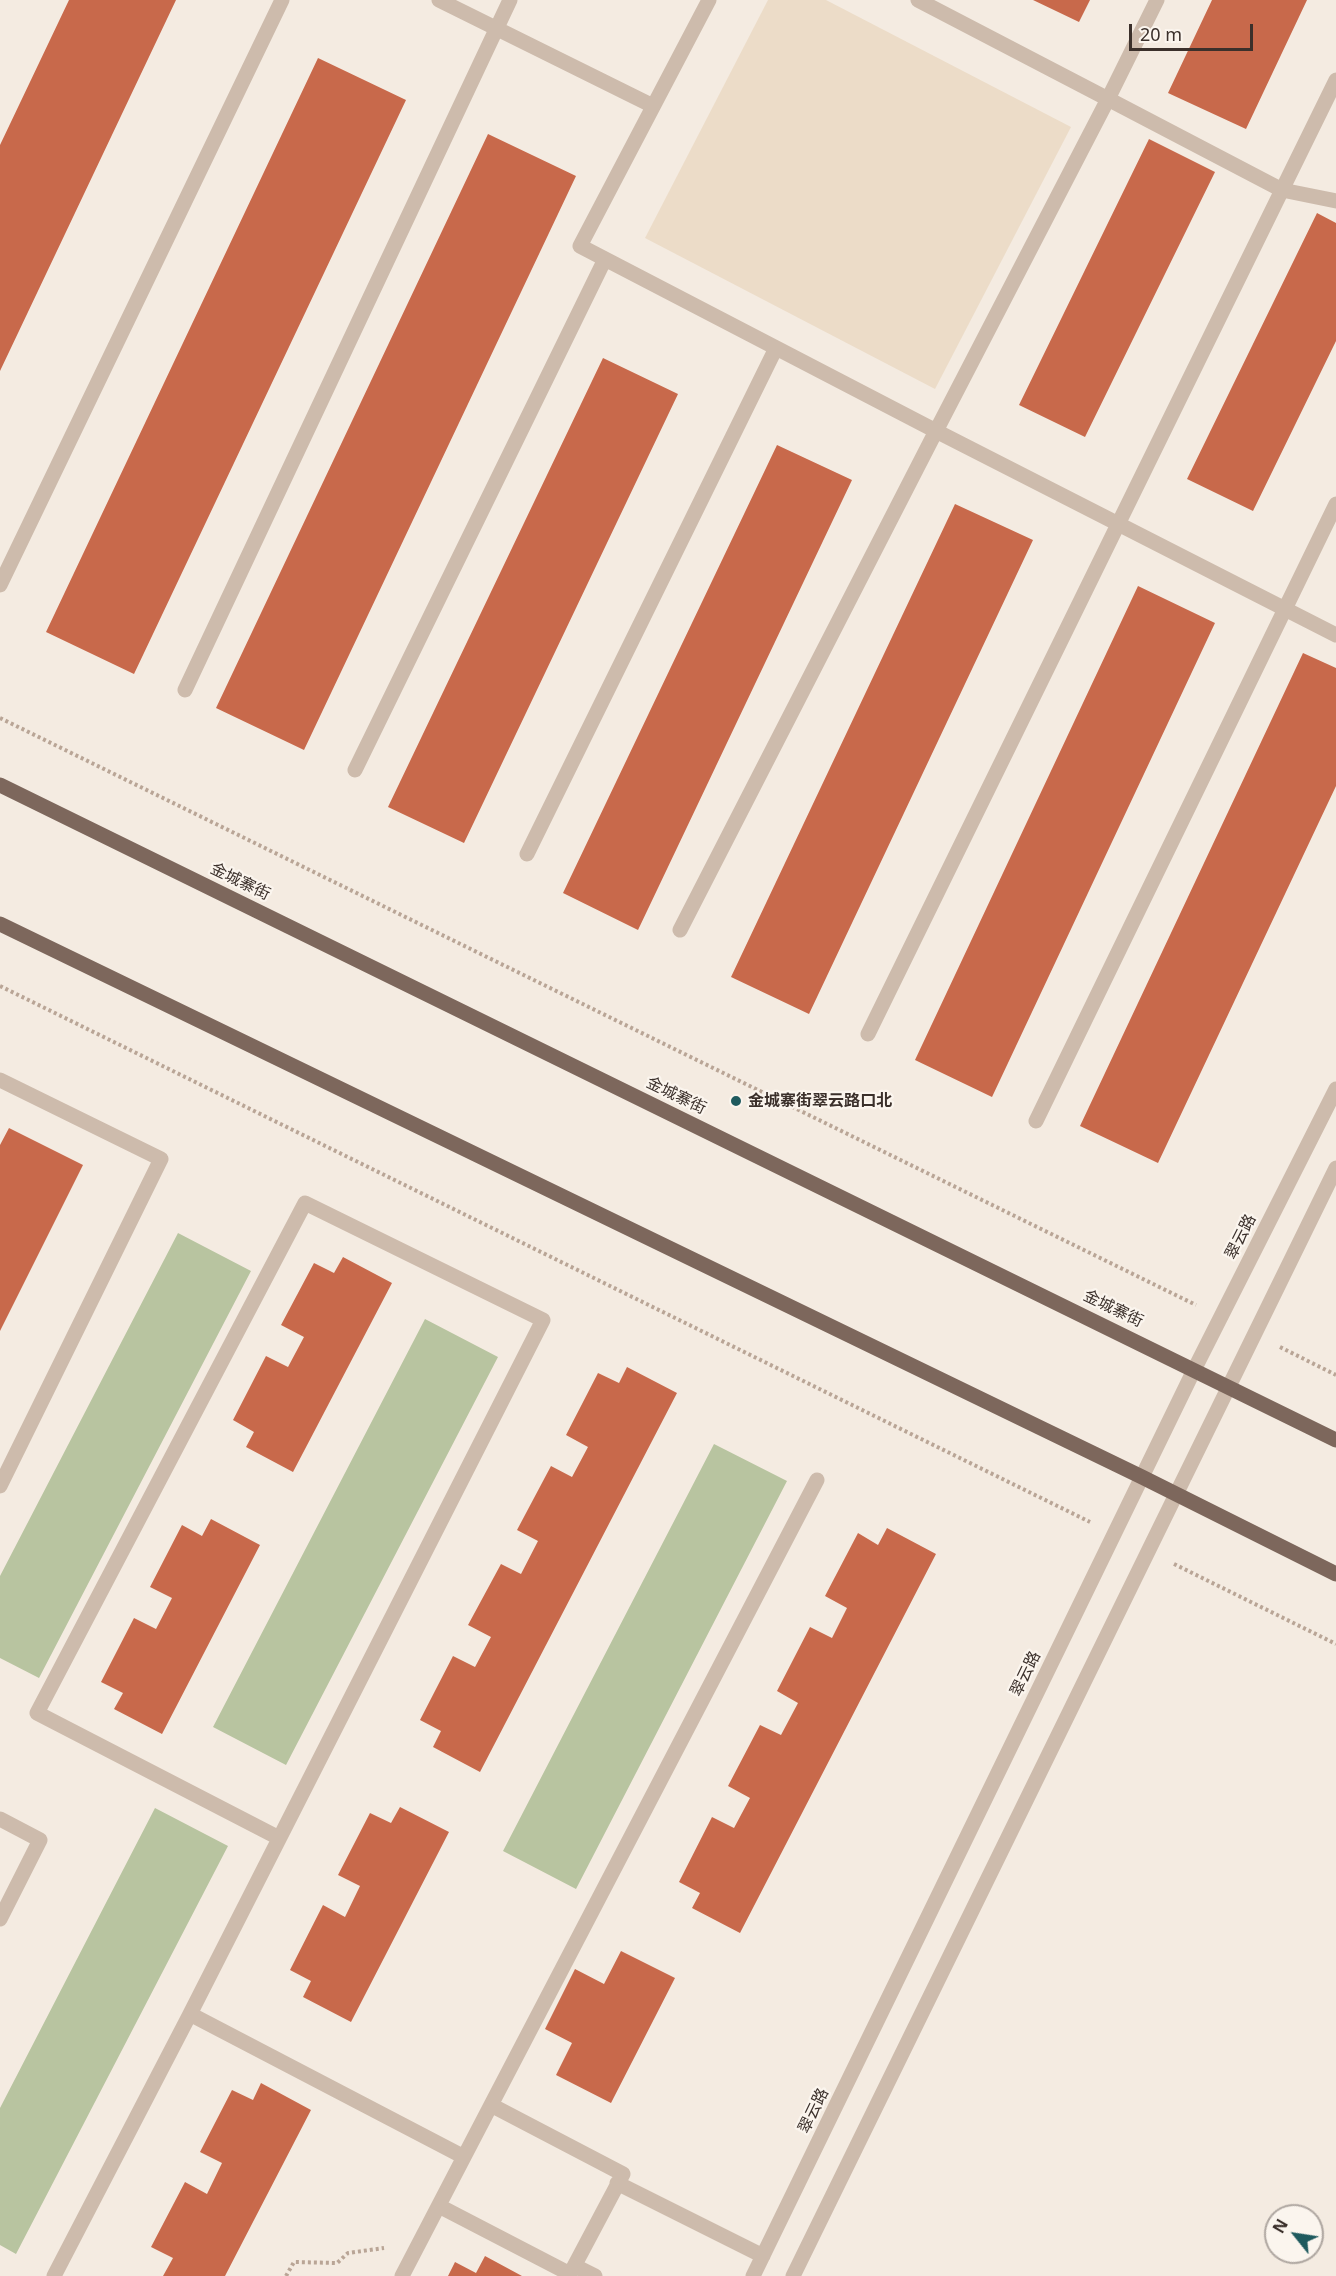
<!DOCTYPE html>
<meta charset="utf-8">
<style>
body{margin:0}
#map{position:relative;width:1336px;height:2276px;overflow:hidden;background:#f4ebe1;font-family:"Noto Sans",sans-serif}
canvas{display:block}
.north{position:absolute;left:1264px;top:2204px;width:60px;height:60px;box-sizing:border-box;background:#fbf5ee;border:2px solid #aea6a0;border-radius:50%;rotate:300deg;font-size:16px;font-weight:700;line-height:24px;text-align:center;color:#3b302b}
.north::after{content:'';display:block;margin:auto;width:21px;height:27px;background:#1f5a5e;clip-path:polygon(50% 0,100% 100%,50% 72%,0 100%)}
.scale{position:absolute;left:1129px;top:24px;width:124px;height:27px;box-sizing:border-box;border:3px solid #3b302b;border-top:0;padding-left:8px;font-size:18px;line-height:21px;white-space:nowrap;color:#3b302b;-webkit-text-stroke:4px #fbf5ee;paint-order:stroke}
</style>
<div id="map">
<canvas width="1336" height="2276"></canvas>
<div class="north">N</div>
<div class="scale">20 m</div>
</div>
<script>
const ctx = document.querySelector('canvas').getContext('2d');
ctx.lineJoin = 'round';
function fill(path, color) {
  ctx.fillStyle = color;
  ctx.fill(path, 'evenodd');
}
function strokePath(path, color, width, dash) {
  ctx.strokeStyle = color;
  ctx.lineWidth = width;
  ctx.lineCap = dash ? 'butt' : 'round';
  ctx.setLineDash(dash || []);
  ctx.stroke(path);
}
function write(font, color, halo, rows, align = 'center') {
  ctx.font = font + ' "Noto Sans","Noto Sans SC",sans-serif';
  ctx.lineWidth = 4.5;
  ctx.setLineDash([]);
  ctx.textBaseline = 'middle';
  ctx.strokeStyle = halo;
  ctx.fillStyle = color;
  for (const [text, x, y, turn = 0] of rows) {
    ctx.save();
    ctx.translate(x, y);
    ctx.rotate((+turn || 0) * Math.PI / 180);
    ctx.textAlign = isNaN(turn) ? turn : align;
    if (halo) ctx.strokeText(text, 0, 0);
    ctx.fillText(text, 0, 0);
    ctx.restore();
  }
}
fill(new Path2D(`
 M178,1233L251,1271L39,1678L0,1658V1576Z
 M425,1319L498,1357L286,1765L213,1727Z
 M714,1444L787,1481L576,1889L503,1851Z
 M155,1808L228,1846L16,2254L0,2245V2108Z`), '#b8c4a0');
fill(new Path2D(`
 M768,0H826L1071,127L935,389L645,238Z`), '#ecdcc8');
fill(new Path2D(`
 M69,0H176L0,371V145Z
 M1033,0H1090L1079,22Z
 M1212,0H1307L1246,129L1168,93Z
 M318,58L406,100L134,674L46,632Z
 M488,134L576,176L304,750L216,708Z
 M1149,139L1215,172L1085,437L1019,405Z
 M1317,213L1336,223V341L1253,511L1187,479Z
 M603,358L678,394L464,843L388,807Z
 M777,445L852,480L638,930L563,893Z
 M955,504L1033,540L809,1014L731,977Z
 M1138,586L1215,623L992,1097L915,1060Z
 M1303,653L1336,668V786L1158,1163L1080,1126Z
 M9,1128L83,1165L0,1331V1145Z
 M343,1257L392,1283L293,1472L246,1447L254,1432L233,1420L266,1356L288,1367L304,1337L281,1325L314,1263L334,1273Z
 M627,1367L677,1393L480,1772L433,1747L441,1731L420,1720L453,1656L475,1667L491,1637L468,1625L501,1564L521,1574L538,1541L517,1530L551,1466L572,1477L588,1447L566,1435L598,1373L619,1383Z
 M211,1519L260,1545L162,1734L114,1709L123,1693L101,1682L134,1618L156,1629L172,1598L150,1587L182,1525L202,1536Z
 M887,1528L936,1554L740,1933L692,1908L700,1893L679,1882L712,1817L734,1828L750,1798L728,1786L760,1725L781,1735L798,1703L777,1691L810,1627L832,1638L847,1608L825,1596L858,1533L878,1545Z
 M400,1807L449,1832L351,2022L303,1997L311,1981L290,1970L323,1905L345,1917L360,1886L338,1875L370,1813L391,1823Z
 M621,1951L675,1978L611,2103L556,2075L572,2043L545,2029L575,1969L604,1984Z
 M261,2083L311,2110L225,2276H163L173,2258L151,2247L185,2182L207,2194L222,2163L200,2152L232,2090L253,2100Z
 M485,2256L522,2276H448L455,2262L476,2273Z`), '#c8694b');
strokePath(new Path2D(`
 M0,718L1196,1305
 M0,986L1090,1522
 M1280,1347L1336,1375
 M1174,1564L1336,1644
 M286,2276L294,2262L337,2263L348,2253L384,2248`), '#b9a596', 4, [3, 3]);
strokePath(new Path2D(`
 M439,0L653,106
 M709,0L580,246L936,431L1108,99L918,0
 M1336,80L1282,190L1336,201
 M0,585L282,0
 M185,690L510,0
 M355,770L605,259
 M527,854L776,348
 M680,930L936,431L1336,635
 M868,1034L1282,190L1108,99L1157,0
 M0,1080L161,1159L0,1486
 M1036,1121L1336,504
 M0,1819L40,1840L0,1919
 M190,2014L543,1320L305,1203L37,1713L279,1838
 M491,2105L817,1480
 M617,2183L763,2256
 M575,2266L595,2276
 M54,2276L190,2014L464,2157
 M402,2276L491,2105L623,2174L570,2274L439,2206
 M753,2276L1194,1370L1336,1089
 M793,2276L1336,1168`), '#cdbbac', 15);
strokePath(new Path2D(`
 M0,785L1336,1440
 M0,924L1142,1477L1336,1574`), '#7d675c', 15);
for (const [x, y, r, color] of [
 [736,1101,6,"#1f5a5e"]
]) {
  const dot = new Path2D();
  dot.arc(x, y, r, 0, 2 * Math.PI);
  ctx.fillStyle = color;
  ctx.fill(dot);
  strokePath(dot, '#fbf5ee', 2);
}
write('16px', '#3b302b', '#fbf5ee', [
 ["金城寨街",240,882,26],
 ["金城寨街",676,1096,26],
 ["翠云路",1241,1237,-63],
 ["金城寨街",1113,1309,26],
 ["翠云路",1026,1674,-64],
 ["翠云路",814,2111,-64]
]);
write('bold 16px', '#3b302b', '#fbf5ee', [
 ["金城寨街翠云路口北",748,1101]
], 'left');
</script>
